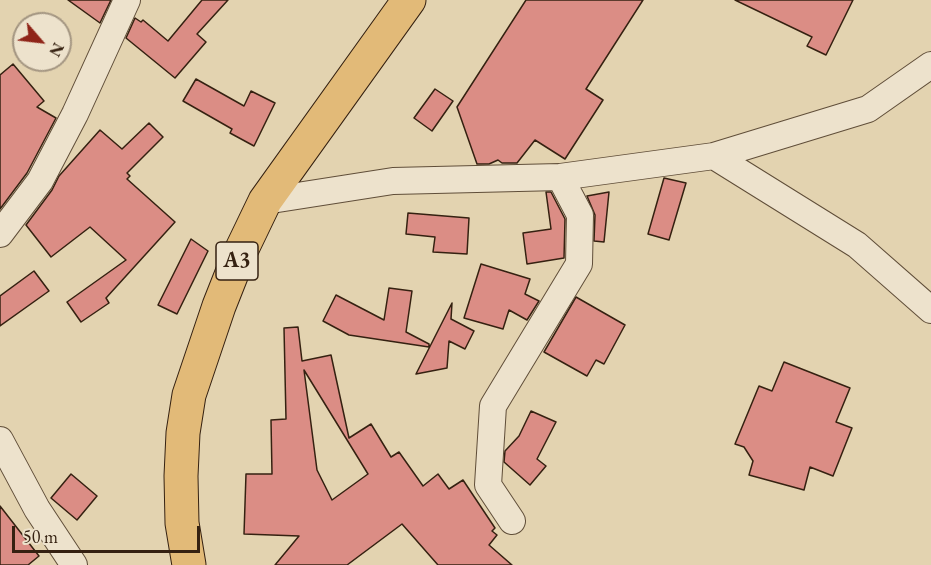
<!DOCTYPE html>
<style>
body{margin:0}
#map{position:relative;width:931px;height:565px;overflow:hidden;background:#e3d3b0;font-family:"EB Garamond",serif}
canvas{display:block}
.north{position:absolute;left:12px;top:12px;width:60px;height:60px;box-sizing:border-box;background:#ede2cc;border:2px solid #a39581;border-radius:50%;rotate:118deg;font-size:16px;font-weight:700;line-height:24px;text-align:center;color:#352111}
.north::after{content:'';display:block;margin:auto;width:21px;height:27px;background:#8f2418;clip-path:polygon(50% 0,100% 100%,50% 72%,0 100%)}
.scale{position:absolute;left:12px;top:526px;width:188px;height:27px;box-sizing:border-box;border:3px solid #352111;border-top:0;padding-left:8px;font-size:18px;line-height:21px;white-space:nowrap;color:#352111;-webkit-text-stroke:4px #ede2cc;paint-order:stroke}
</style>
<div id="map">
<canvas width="931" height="565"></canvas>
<div class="north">N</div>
<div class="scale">50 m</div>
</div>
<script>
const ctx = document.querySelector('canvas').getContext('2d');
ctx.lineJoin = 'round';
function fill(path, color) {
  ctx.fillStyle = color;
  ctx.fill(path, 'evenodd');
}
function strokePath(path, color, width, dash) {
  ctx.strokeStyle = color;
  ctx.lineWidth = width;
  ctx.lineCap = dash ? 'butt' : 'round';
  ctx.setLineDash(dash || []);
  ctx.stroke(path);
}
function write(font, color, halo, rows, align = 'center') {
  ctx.font = font + ' "EB Garamond",serif';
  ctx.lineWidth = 4.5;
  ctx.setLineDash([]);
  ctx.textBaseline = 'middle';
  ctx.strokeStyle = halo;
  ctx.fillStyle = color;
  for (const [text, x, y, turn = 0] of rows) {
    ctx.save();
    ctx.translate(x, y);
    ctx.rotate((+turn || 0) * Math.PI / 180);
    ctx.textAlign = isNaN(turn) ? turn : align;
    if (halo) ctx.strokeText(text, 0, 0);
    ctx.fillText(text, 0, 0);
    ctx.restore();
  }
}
const building = new Path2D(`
 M68,0H111L100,23Z
 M202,0H228L197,34L206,42L175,78L126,38L135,18L141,22L143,20L168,41Z
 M526,0H643L586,89L603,100L565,159L535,140L517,163H502L498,160L489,164H477L457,107Z
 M735,0H853L826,55L807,46L812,37Z
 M13,64L44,101L37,107L56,118L27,173L0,209V75Z
 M196,79L244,106L251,91L275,103L254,146L230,133L232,129L183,101Z
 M435,89L453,101L432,131L414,118Z
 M149,123L163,137L127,173L130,176L127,179L175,222L106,298L109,303L81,322L67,302L126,260L90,227L51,257L26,225L52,190L59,176L100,130L122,149Z
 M664,178L686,183L669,240L648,234Z
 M546,192H551L565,219L564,258L527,264L523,233L551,229Z
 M609,192L604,242L594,241L595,215L587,196Z
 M408,213L469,218L467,254L433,252L435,237L406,234Z
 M191,239L208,251L177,314L158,305Z
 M481,264L530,279L525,294L539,301L527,320L509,310L503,329L464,318Z
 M34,271L49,291L0,326V296Z
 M389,288L412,291L406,332L429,344V347L349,335L323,321L336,295L384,320Z
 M576,297L625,325L604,364L596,360L587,376L544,352Z
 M452,303L451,319L474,331L465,349L449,341L447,368L416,374Z
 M298,327L302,361L331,355L349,438L371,424L391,457L399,452L423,486L438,474L449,489L463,480L495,528L492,531L497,535L489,545L512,565H438L402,524L347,565H275L299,536L244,534L246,474H272L271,420L286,419L284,328ZM304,370L368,474L332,500L317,470Z
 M784,362L850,388L836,422L852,428L833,476L810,467L804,490L749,475L753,461L744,447L735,444L759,386L772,391Z
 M531,411L556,422L537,459L546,466L530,485L504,462L505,451L519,436Z
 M71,474L97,496L77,520L51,498Z
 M0,506L39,556L28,565H0Z`);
fill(building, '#db8d85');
strokePath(building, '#352111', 1.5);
const street = new Path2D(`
 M714,156L868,109L931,65
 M265,201L393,181L560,177L714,156L857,245L931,310
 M0,234L40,181L75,114L127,0
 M0,440L37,509L74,565
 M512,521L488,485L493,406L579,264L580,215L560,177`);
const highway = new Path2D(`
 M189,565L182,523L181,476L183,433L189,395L219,306L240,253L265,201L409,0`);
strokePath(street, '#604e39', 28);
strokePath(highway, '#352111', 35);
strokePath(street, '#ede2cc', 26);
strokePath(highway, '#e2ba78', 33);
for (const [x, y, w] of [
 [237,261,42]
]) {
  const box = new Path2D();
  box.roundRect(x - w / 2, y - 19, w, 38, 4.5);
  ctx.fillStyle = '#ede2cc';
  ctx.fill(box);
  strokePath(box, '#352111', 1.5);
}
write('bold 22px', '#352111', null, [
 ["A3",237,261]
]);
</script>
